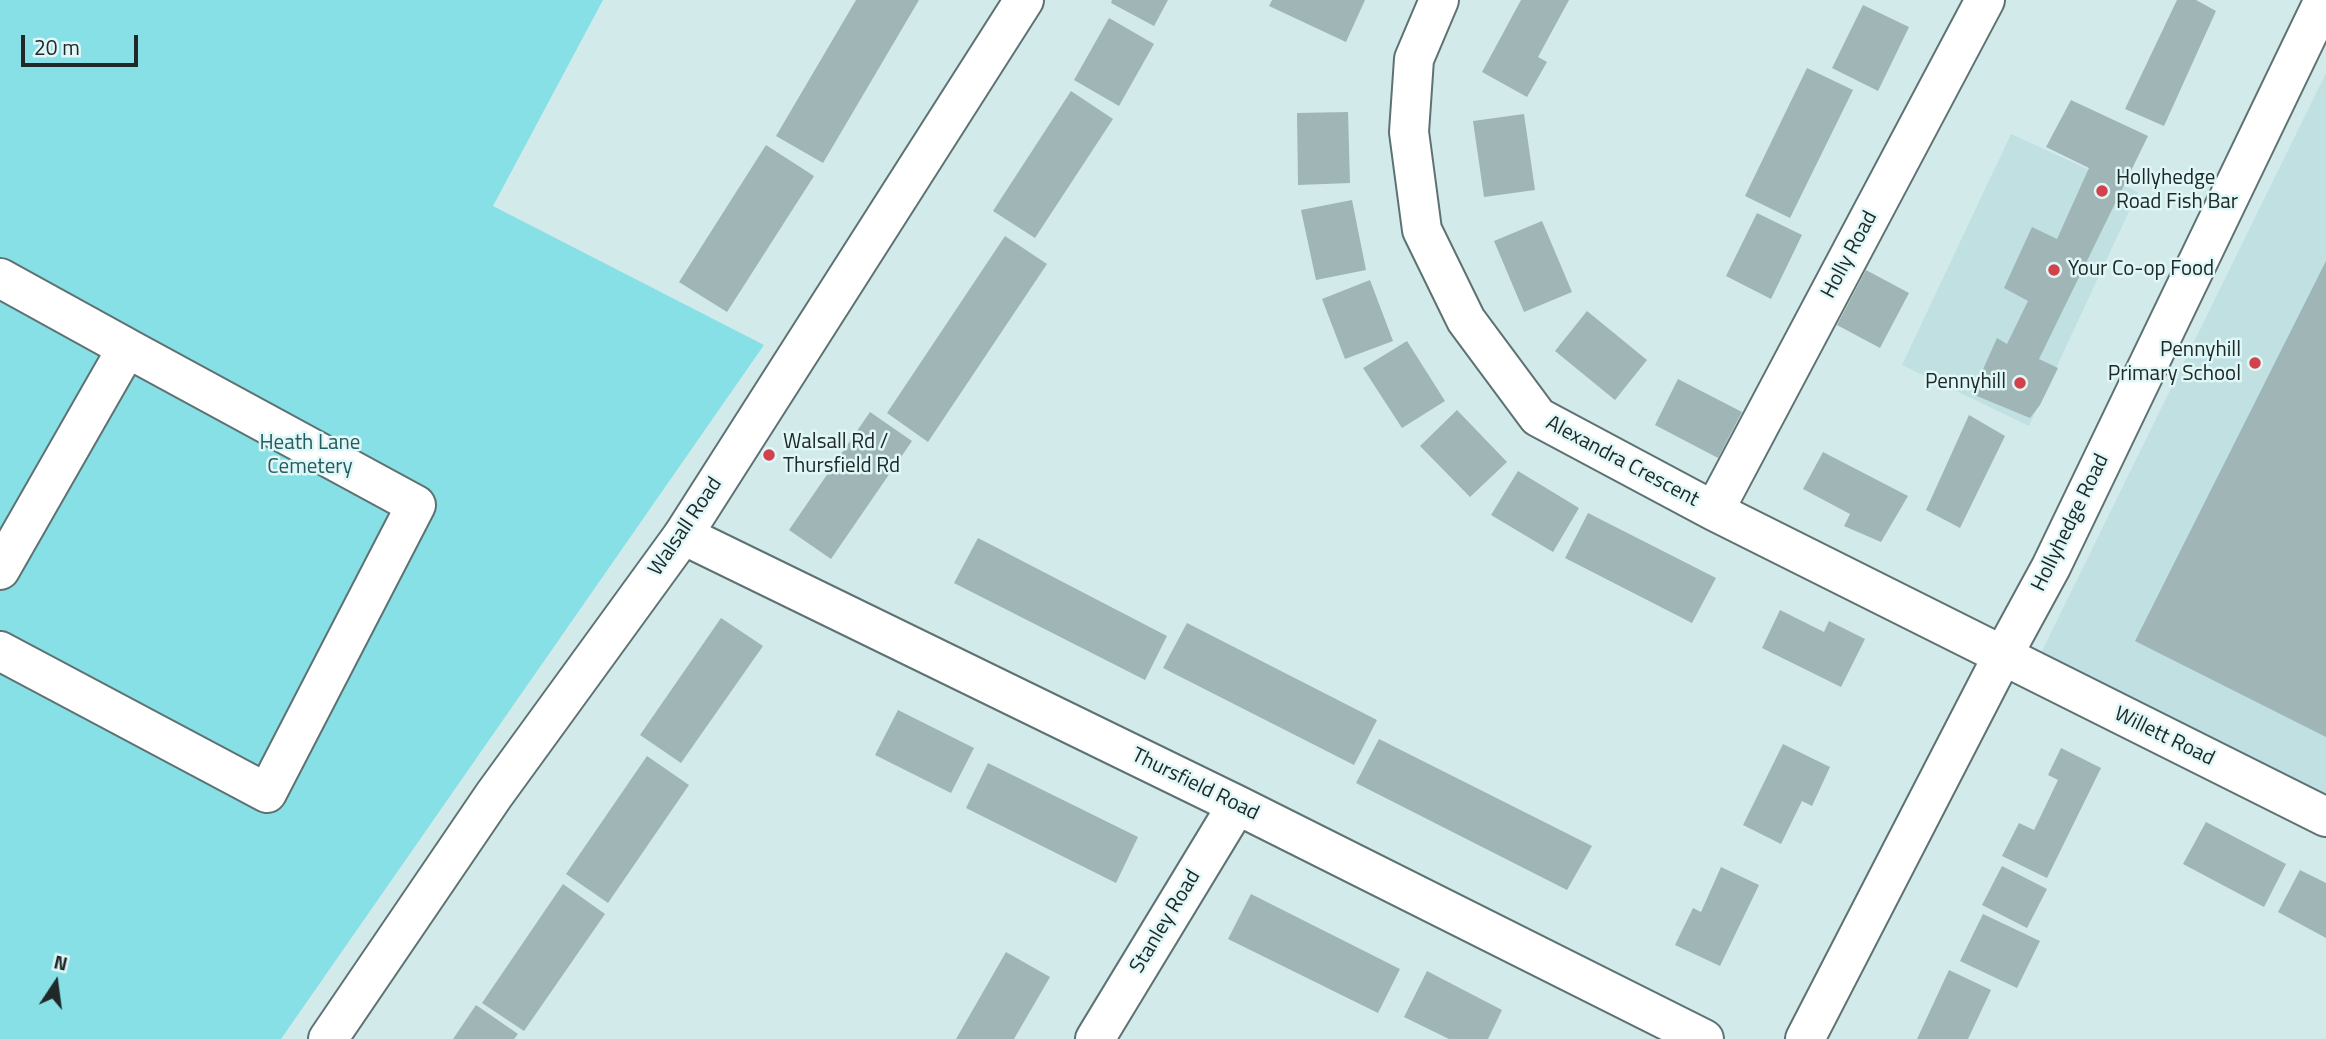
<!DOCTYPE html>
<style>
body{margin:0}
#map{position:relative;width:2326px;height:1039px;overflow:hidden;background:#d3eaeb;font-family:"Titillium Web",sans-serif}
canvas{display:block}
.north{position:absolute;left:21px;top:948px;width:70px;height:70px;-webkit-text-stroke:5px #e0f7f8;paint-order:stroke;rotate:13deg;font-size:19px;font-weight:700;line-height:28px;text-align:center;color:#202828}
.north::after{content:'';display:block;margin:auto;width:24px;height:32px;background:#202828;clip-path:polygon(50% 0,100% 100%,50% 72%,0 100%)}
.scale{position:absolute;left:21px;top:35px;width:117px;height:32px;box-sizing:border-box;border:4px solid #202828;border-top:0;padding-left:9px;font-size:21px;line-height:24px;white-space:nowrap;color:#202828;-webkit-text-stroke:5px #e0f7f8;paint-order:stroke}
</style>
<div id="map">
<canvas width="2326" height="1039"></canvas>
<div class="north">N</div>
<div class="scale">20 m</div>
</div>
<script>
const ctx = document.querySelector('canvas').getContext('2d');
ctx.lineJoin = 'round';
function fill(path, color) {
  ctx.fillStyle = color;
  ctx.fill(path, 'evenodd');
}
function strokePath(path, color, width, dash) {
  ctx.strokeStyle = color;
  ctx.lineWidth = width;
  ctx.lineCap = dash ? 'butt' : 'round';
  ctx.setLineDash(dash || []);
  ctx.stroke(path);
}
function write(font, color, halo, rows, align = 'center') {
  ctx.font = font + ' "Titillium Web",sans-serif';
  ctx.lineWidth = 5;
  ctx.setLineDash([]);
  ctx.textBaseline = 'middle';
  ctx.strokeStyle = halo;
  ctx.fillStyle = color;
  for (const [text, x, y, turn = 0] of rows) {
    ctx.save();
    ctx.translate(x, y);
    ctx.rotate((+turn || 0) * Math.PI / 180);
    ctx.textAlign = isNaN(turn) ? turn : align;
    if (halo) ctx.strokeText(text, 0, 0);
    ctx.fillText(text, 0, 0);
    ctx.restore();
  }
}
fill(new Path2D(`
 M2326,73V796L2041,653Z
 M2011,134L2138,192L2029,426L1902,365Z`), '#c0e0e2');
fill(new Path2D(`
 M0,0H603L493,206L764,345L281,1039H0Z`), '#87e0e6');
fill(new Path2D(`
 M856,0H919L823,163L776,136Z
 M1112,0H1168L1154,26L1111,3Z
 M1272,0H1365L1346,42L1269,6Z
 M1521,0H1569L1538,57L1547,62L1527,97L1482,72Z
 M2177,0H2196L2216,11L2164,126L2125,109Z
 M1863,5L1909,27L1878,91L1832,68Z
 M1109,18L1154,44L1119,106L1074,80Z
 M1807,68L1853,90L1790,218L1745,196Z
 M1071,91L1113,119L1035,238L993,211Z
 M2071,100L2148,136L2039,359L2058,368L2040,405L2030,418L1972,394L1997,338L2007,344L2028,301L2004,288L2032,227L2057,239L2089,168L2046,147Z
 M1348,112L1350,183L1298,185L1297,113Z
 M1524,114L1535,190L1484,197L1473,121Z
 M766,145L814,176L727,312L679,282Z
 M1352,200L1366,270L1316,280L1301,210Z
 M1757,213L1802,235L1771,299L1726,276Z
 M1542,221L1572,292L1524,312L1494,241Z
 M1005,236L1047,264L928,442L887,413Z
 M2326,261V737L2135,641Z
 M1866,270L1909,293L1880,348L1837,325Z
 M1370,280L1393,341L1345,359L1322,299Z
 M1587,311L1647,360L1615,400L1555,351Z
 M1407,341L1445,401L1402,428L1363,368Z
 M1678,379L1742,412L1718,458L1655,425Z
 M1457,410L1507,462L1470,497L1420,446Z
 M870,412L912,441L831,559L789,530Z
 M1969,415L2005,436L1960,528L1926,510Z
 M1823,452L1908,496L1881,542L1844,526L1850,514L1803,489Z
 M1518,471L1579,508L1553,552L1491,515Z
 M1588,513L1716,578L1692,623L1565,558Z
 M978,538L1167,636L1145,680L954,583Z
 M1780,610L1824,632L1829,621L1865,639L1841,687L1762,648Z
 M721,618L763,646L681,763L640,735Z
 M1187,623L1377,720L1354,765L1163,668Z
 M898,710L974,748L951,793L875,755Z
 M1379,739L1592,846L1567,890L1356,783Z
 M1783,744L1830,767L1812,806L1802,801L1781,844L1743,825Z
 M2061,748L2101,768L2047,878L2002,856L2019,823L2034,830L2058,780L2048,775Z
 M647,756L689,785L608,903L566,874Z
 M988,763L1138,837L1116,883L966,808Z
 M2206,822L2286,864L2264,907L2183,864Z
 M2002,866L2047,889L2027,928L1982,905Z
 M1721,867L1759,885L1720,966L1675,945L1693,908L1701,912Z
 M2300,870L2326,883V938L2278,912Z
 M563,884L605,914L524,1031L482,1003Z
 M1251,894L1400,969L1378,1013L1228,939Z
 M1983,914L2040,941L2017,988L1960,961Z
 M1006,952L1050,977L1014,1039H956Z
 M1949,970L1991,990L1968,1039H1917Z
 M1427,971L1502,1010L1488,1039H1449L1404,1017Z
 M476,1005L518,1034L514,1039H453Z`), '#9fb5b6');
const minor = new Path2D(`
 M1439,0L1414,59L1409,132L1422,230L1466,320L1538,417L1714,511L2326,817
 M0,278L127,348L0,570
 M1714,511L1985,0
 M683,535L1237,805L1704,1039
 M0,651L267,793L416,505L127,348
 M1095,1039L1237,805
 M1805,1039L2002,657L2051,567L2324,0`);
const major = new Path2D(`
 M328,1039L494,795L683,535L1024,0`);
strokePath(minor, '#5e7273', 42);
strokePath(major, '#5e7273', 42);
strokePath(minor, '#fff', 38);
strokePath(major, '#fff', 38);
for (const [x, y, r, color] of [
 [2102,191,7,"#d2424d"],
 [2054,270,7,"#d2424d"],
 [2255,363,7,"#d2424d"],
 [2020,383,7,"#d2424d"],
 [769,455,7,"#d2424d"]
]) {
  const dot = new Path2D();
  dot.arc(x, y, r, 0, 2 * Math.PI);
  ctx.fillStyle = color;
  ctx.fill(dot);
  strokePath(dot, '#e0f7f8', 2.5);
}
write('21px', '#202828', '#e0f7f8', [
 ["Hollyhedge",2116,179],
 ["Road Fish Bar",2116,203],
 ["Your Co-op Food",2068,270],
 ["Pennyhill",2241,351,"right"],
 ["Primary School",2241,375,"right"],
 ["Pennyhill",2006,383,"right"],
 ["Walsall Rd /",783,443],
 ["Thursfield Rd",783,467]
], 'left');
write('21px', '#202828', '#e0f7f8', [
 ["Holly Road",1850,255,-62],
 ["Alexandra Crescent",1622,462,28],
 ["Hollyhedge Road",2071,523,-64],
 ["Walsall Road",686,527,-56],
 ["Willett Road",2164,737,26],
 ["Thursfield Road",1195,785,26],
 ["Stanley Road",1166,922,-59]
]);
write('21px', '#255c60', '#e0f7f8', [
 ["Heath Lane",310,444],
 ["Cemetery",310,468]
]);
</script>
